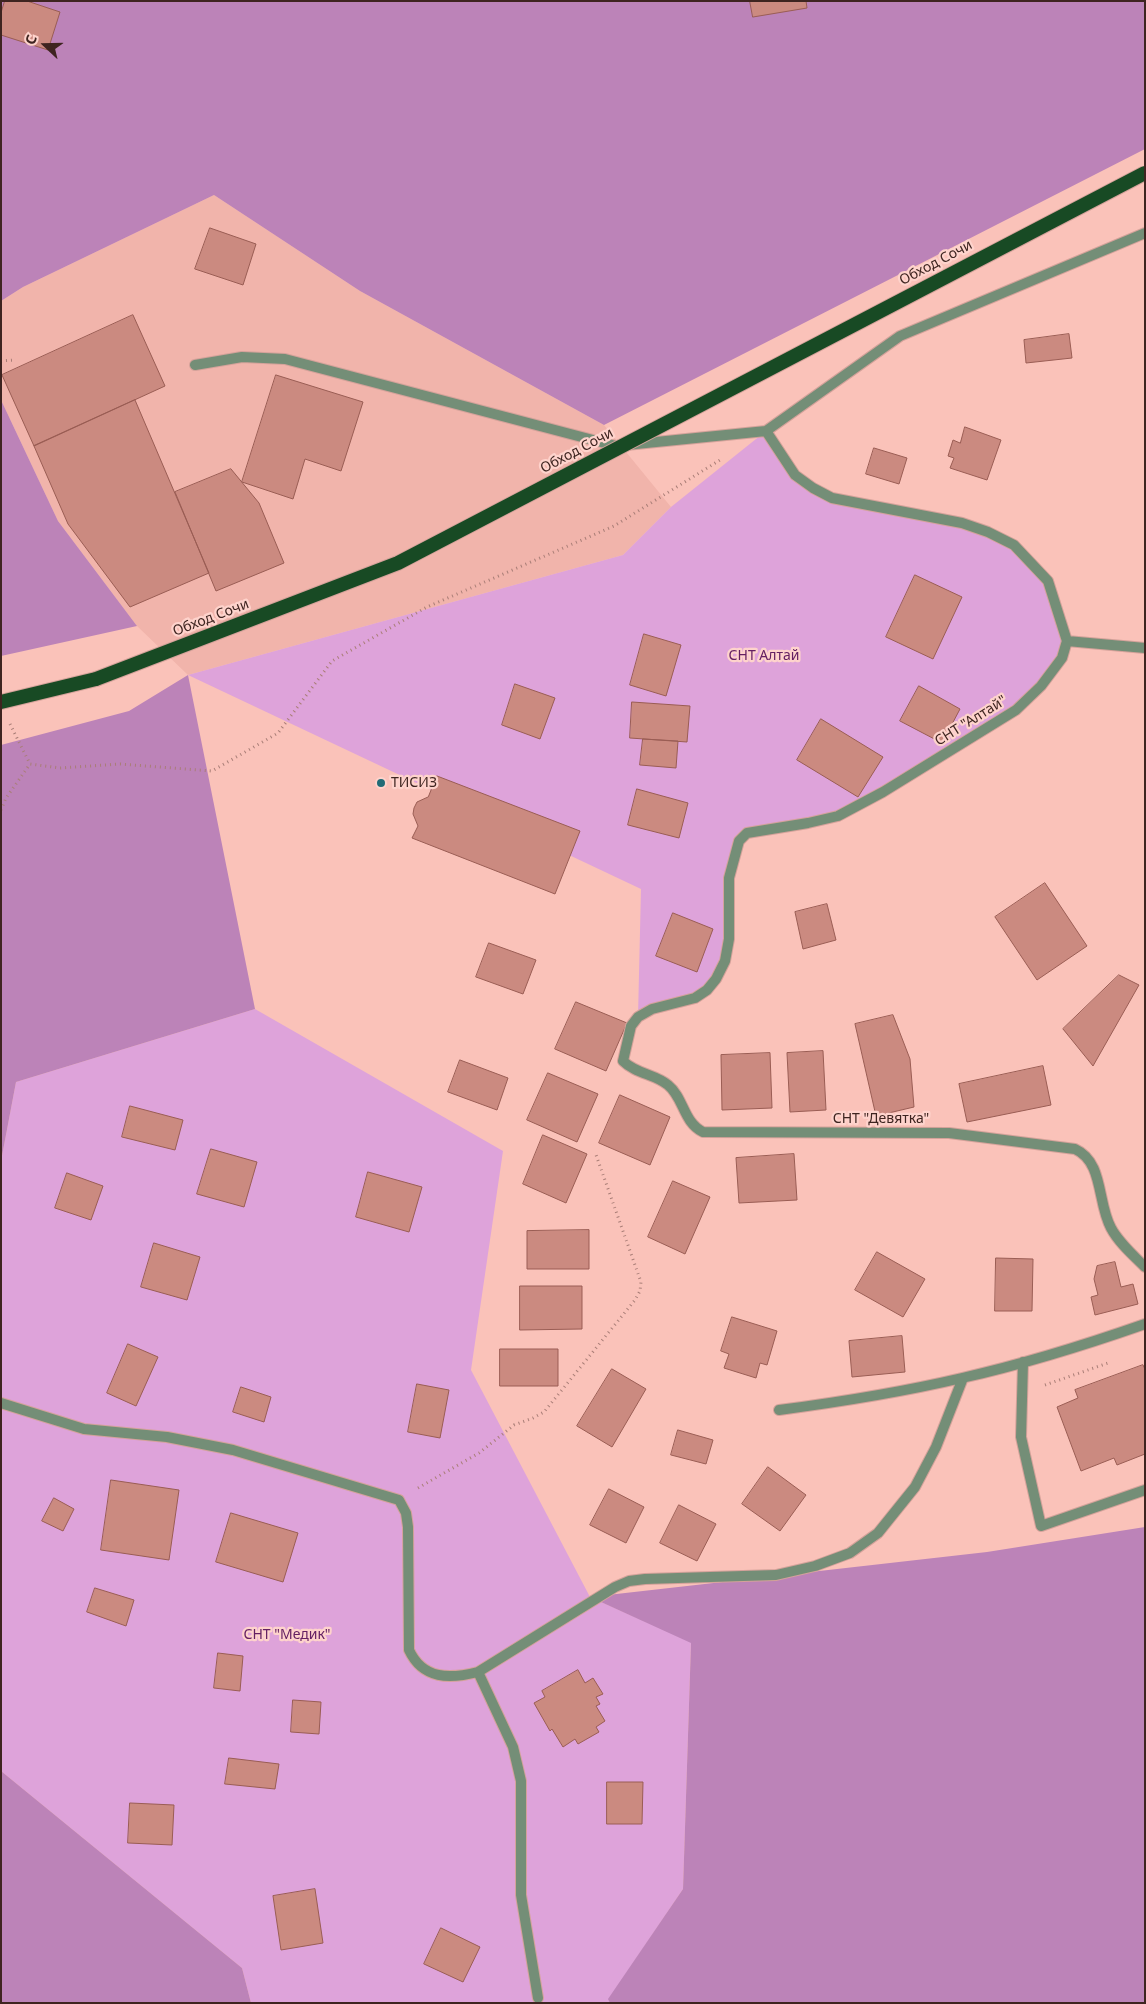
<!DOCTYPE html>
<meta charset="utf-8">
<style>
body{margin:0}
#map{position:relative;width:1146px;height:2004px;overflow:hidden;background:#fac2b9;font-family:"Noto Sans",sans-serif}
canvas{display:block}
.frame{position:absolute;inset:0;border:2px solid #3e2420;pointer-events:none}
.north{position:absolute;left:20px;top:20px;width:50px;height:50px;-webkit-text-stroke:4px #fed3cc;paint-order:stroke;rotate:291deg;font-size:14px;font-weight:700;line-height:20px;text-align:center;color:#3e2420}
.north::after{content:'';display:block;margin:auto;width:18px;height:22px;background:#3e2420;clip-path:polygon(50% 0,100% 100%,50% 72%,0 100%)}
</style>
<div id="map">
<canvas width="1146" height="2004"></canvas>
<div class="frame"></div>
<div class="north">С</div>
</div>
<script>
const ctx = document.querySelector('canvas').getContext('2d');
ctx.lineJoin = 'round';
function fill(path, color) {
  ctx.fillStyle = color;
  ctx.fill(path, 'evenodd');
}
function strokePath(path, color, width, dash) {
  ctx.strokeStyle = color;
  ctx.lineWidth = width;
  ctx.lineCap = dash ? 'butt' : 'round';
  ctx.setLineDash(dash || []);
  ctx.stroke(path);
}
function write(font, color, halo, rows, align = 'center') {
  ctx.font = font + ' "Noto Sans",sans-serif';
  ctx.lineWidth = 4.5;
  ctx.setLineDash([]);
  ctx.textBaseline = 'middle';
  ctx.strokeStyle = halo;
  ctx.fillStyle = color;
  for (const [text, x, y, turn = 0] of rows) {
    ctx.save();
    ctx.translate(x, y);
    ctx.rotate((+turn || 0) * Math.PI / 180);
    ctx.textAlign = isNaN(turn) ? turn : align;
    if (halo) ctx.strokeText(text, 0, 0);
    ctx.fillText(text, 0, 0);
    ctx.restore();
  }
}
fill(new Path2D(`
 M214,195L360,291L604,425L671,507L623,555L188,675L137,626L58,521L1,400V301L23,287Z`), '#f1b4ab');
fill(new Path2D(`
 M766,431L795,475L832,498L962,523L1014,545L1048,581L1067,641L1062,658L1016,710L838,816L747,833L733,858L725,961L707,990L638,1017L641,889L188,675L623,555L671,507Z
 M255,1009L503,1151L471,1370L590,1597L691,1642L683,1889L609,1999L610,2003H251L242,1968L1,1771V1161L16,1082Z`), '#dea3da');
fill(new Path2D(`
 M1,1H1145V149L604,425L360,291L214,195L23,287L1,301Z
 M1,400L58,521L137,626L1,656Z
 M188,675L255,1009L16,1082L1,1161V745L129,711Z
 M1145,1527V2003H610L608,1999L683,1889L691,1643L590,1597L987,1552Z
 M1,1771L242,1968L251,2003H1Z`), '#bc83b8');
const building = new Path2D(`
 M5,1H27L60,12L48,50L1,35V13Z
 M750,1H806L807,8L753,17Z
 M210,228L256,244L243,285L195,269Z
 M133,315L165,386L34,446L2,375Z
 M1069,334L1072,358L1026,363L1024,340Z
 M276,375L363,402L341,471L305,459L293,499L242,482Z
 M135,400L209,573L130,607L68,524L34,446Z
 M965,427L1001,440L987,480L950,468L954,458L948,456L953,440L960,443Z
 M874,448L907,458L899,484L866,474Z
 M231,469L259,503L284,563L216,591L175,492Z
 M915,575L962,597L933,659L886,637Z
 M644,634L681,645L666,696L630,685Z
 M515,684L555,698L540,739L502,725Z
 M919,686L960,709L942,743L900,721Z
 M632,702L690,706L687,742L630,738Z
 M821,719L883,757L858,797L797,760Z
 M643,739L678,741L676,768L640,765Z
 M437,776L580,831L555,894L412,838L418,826L413,814L414,808L417,802L428,797Z
 M637,789L688,803L679,838L628,825Z
 M1045,883L1087,946L1037,980L995,917Z
 M827,904L836,940L803,949L795,912Z
 M673,913L713,929L697,972L656,956Z
 M489,943L536,960L523,994L476,977Z
 M1119,975L1139,985L1093,1066L1063,1029Z
 M576,1002L627,1023L606,1071L555,1049Z
 M893,1015L910,1059L914,1107L876,1116L855,1024Z
 M823,1051L826,1110L790,1112L787,1053Z
 M770,1053L772,1108L722,1110L721,1055Z
 M460,1060L508,1078L497,1110L448,1092Z
 M1043,1066L1051,1105L967,1122L959,1084Z
 M548,1073L598,1094L577,1142L527,1120Z
 M620,1095L670,1117L650,1165L599,1143Z
 M130,1106L183,1120L175,1150L122,1137Z
 M543,1135L587,1154L566,1203L523,1184Z
 M211,1149L257,1162L244,1207L197,1194Z
 M794,1154L797,1200L739,1203L736,1158Z
 M368,1172L422,1187L409,1232L356,1217Z
 M67,1173L103,1186L91,1220L55,1208Z
 M673,1181L710,1197L685,1254L648,1237Z
 M589,1230V1269H527V1231Z
 M154,1243L200,1257L187,1300L141,1287Z
 M877,1252L925,1279L903,1317L855,1290Z
 M996,1258L1033,1259L1032,1311H995Z
 M1115,1262L1121,1287L1133,1284L1138,1304L1095,1315L1091,1297L1098,1295L1094,1279L1097,1266Z
 M520,1286H582V1329L520,1330Z
 M732,1317L777,1331L767,1365L760,1363L756,1378L724,1368L729,1354L721,1351Z
 M902,1336L905,1372L852,1377L849,1341Z
 M128,1344L158,1357L136,1406L107,1393Z
 M500,1349H558V1386H500Z
 M1143,1365L1145,1369V1454L1117,1465L1114,1458L1081,1471L1057,1407L1078,1398L1075,1390Z
 M612,1369L646,1389L612,1447L577,1426Z
 M417,1384L449,1390L440,1438L408,1432Z
 M241,1387L271,1397L264,1422L233,1412Z
 M678,1430L713,1440L706,1464L671,1455Z
 M768,1467L806,1495L780,1531L742,1504Z
 M111,1480L179,1490L169,1560L101,1550Z
 M609,1489L644,1507L626,1543L590,1525Z
 M54,1498L74,1509L63,1531L42,1521Z
 M679,1505L716,1524L697,1561L660,1543Z
 M231,1513L298,1533L283,1582L216,1562Z
 M95,1588L134,1600L126,1626L87,1612Z
 M218,1653L243,1656L240,1691L214,1688Z
 M578,1670L585,1683L593,1678L603,1694L596,1697L600,1704L596,1706L605,1721L596,1727L599,1732L578,1744L575,1739L563,1747L552,1729L550,1731L534,1703L545,1697L542,1691Z
 M293,1700L321,1702L319,1734L291,1732Z
 M229,1758L279,1764L275,1789L225,1784Z
 M607,1782H643L642,1824H607Z
 M130,1803L174,1805L172,1845L128,1843Z
 M315,1889L323,1943L281,1950L273,1896Z
 M441,1928L480,1947L463,1982L424,1964Z`);
fill(building, '#cb8a80');
strokePath(building, '#9a5d54', 1);
const service = new Path2D(`
 M195,365L242,357L285,359L616,446L766,431L900,336L1145,233
 M766,431L795,475L813,488L832,498L962,523L988,532L1014,545L1048,581L1067,641L1062,658L1041,686L1016,710L883,792L838,816L808,823L747,833L739,841L729,878V939L725,961L716,979L707,990L695,998L652,1009L638,1017L631,1026L623,1061C636,1074 655,1074 668,1085C684,1098 683,1122 703,1132L949,1133L1075,1149C1104,1162 1097,1203 1111,1228C1119,1243 1133,1255 1145,1267
 M1067,641L1145,648
 M1023,1362L1021,1437L1041,1526L1145,1490
 M1,1403L84,1429L167,1437L233,1450L399,1500L406,1513L408,1527L409,1650C423,1680 450,1679 478,1672L615,1587L629,1581L645,1579L776,1575L815,1566L850,1553L878,1533L915,1487L936,1447L963,1378
 M779,1410C840,1402 902,1392 962,1378C1024,1364 1085,1345 1145,1324
 M478,1672L513,1747L521,1781V1895L538,1998`);
const trunk = new Path2D(`
 M1,702L96,679`);
strokePath(service, '#d4a29a', 12);
strokePath(trunk, '#d4a29a', 16);
strokePath(new Path2D(`
 M1,361L14,360
 M10,724L30,764
 M1,810L6,798L30,764L60,768L120,764L212,771L278,733L332,661L427,607L614,526L720,460
 M1045,1385L1108,1363
 M418,1488L479,1453L514,1425L533,1418L544,1412L635,1300L640,1291L641,1282L595,1152`), '#a97e77', 3, [1, 4]);
strokePath(service, '#748e77', 10);
strokePath(trunk, '#184a24', 14);
const trunkBridge = new Path2D(`
 M96,679L398,563L1145,173`);
strokePath(trunkBridge, '#d4a29a', 16, []);
strokePath(trunkBridge, '#184a24', 14);
for (const [x, y, r, color] of [
 [381,783,5,"#216b76"]
]) {
  const dot = new Path2D();
  dot.arc(x, y, r, 0, 2 * Math.PI);
  ctx.fillStyle = color;
  ctx.fill(dot);
  strokePath(dot, '#fed3cc', 2);
}
write('14px', '#3e2420', '#fed3cc', [
 ["Обход Сочи",936,263,-28],
 ["Обход Сочи",577,451,-28],
 ["Обход Сочи",211,618,-21],
 ["СНТ \"Алтай\"",971,721,-32],
 ["СНТ \"Девятка\"",881,1119]
]);
write('14px', '#652063', '#fed3cc', [
 ["СНТ Алтай",764,656],
 ["СНТ \"Медик\"",287,1635]
]);
write('14px', '#3e2420', '#fed3cc', [
 ["ТИСИЗ",391,783]
], 'left');
</script>
